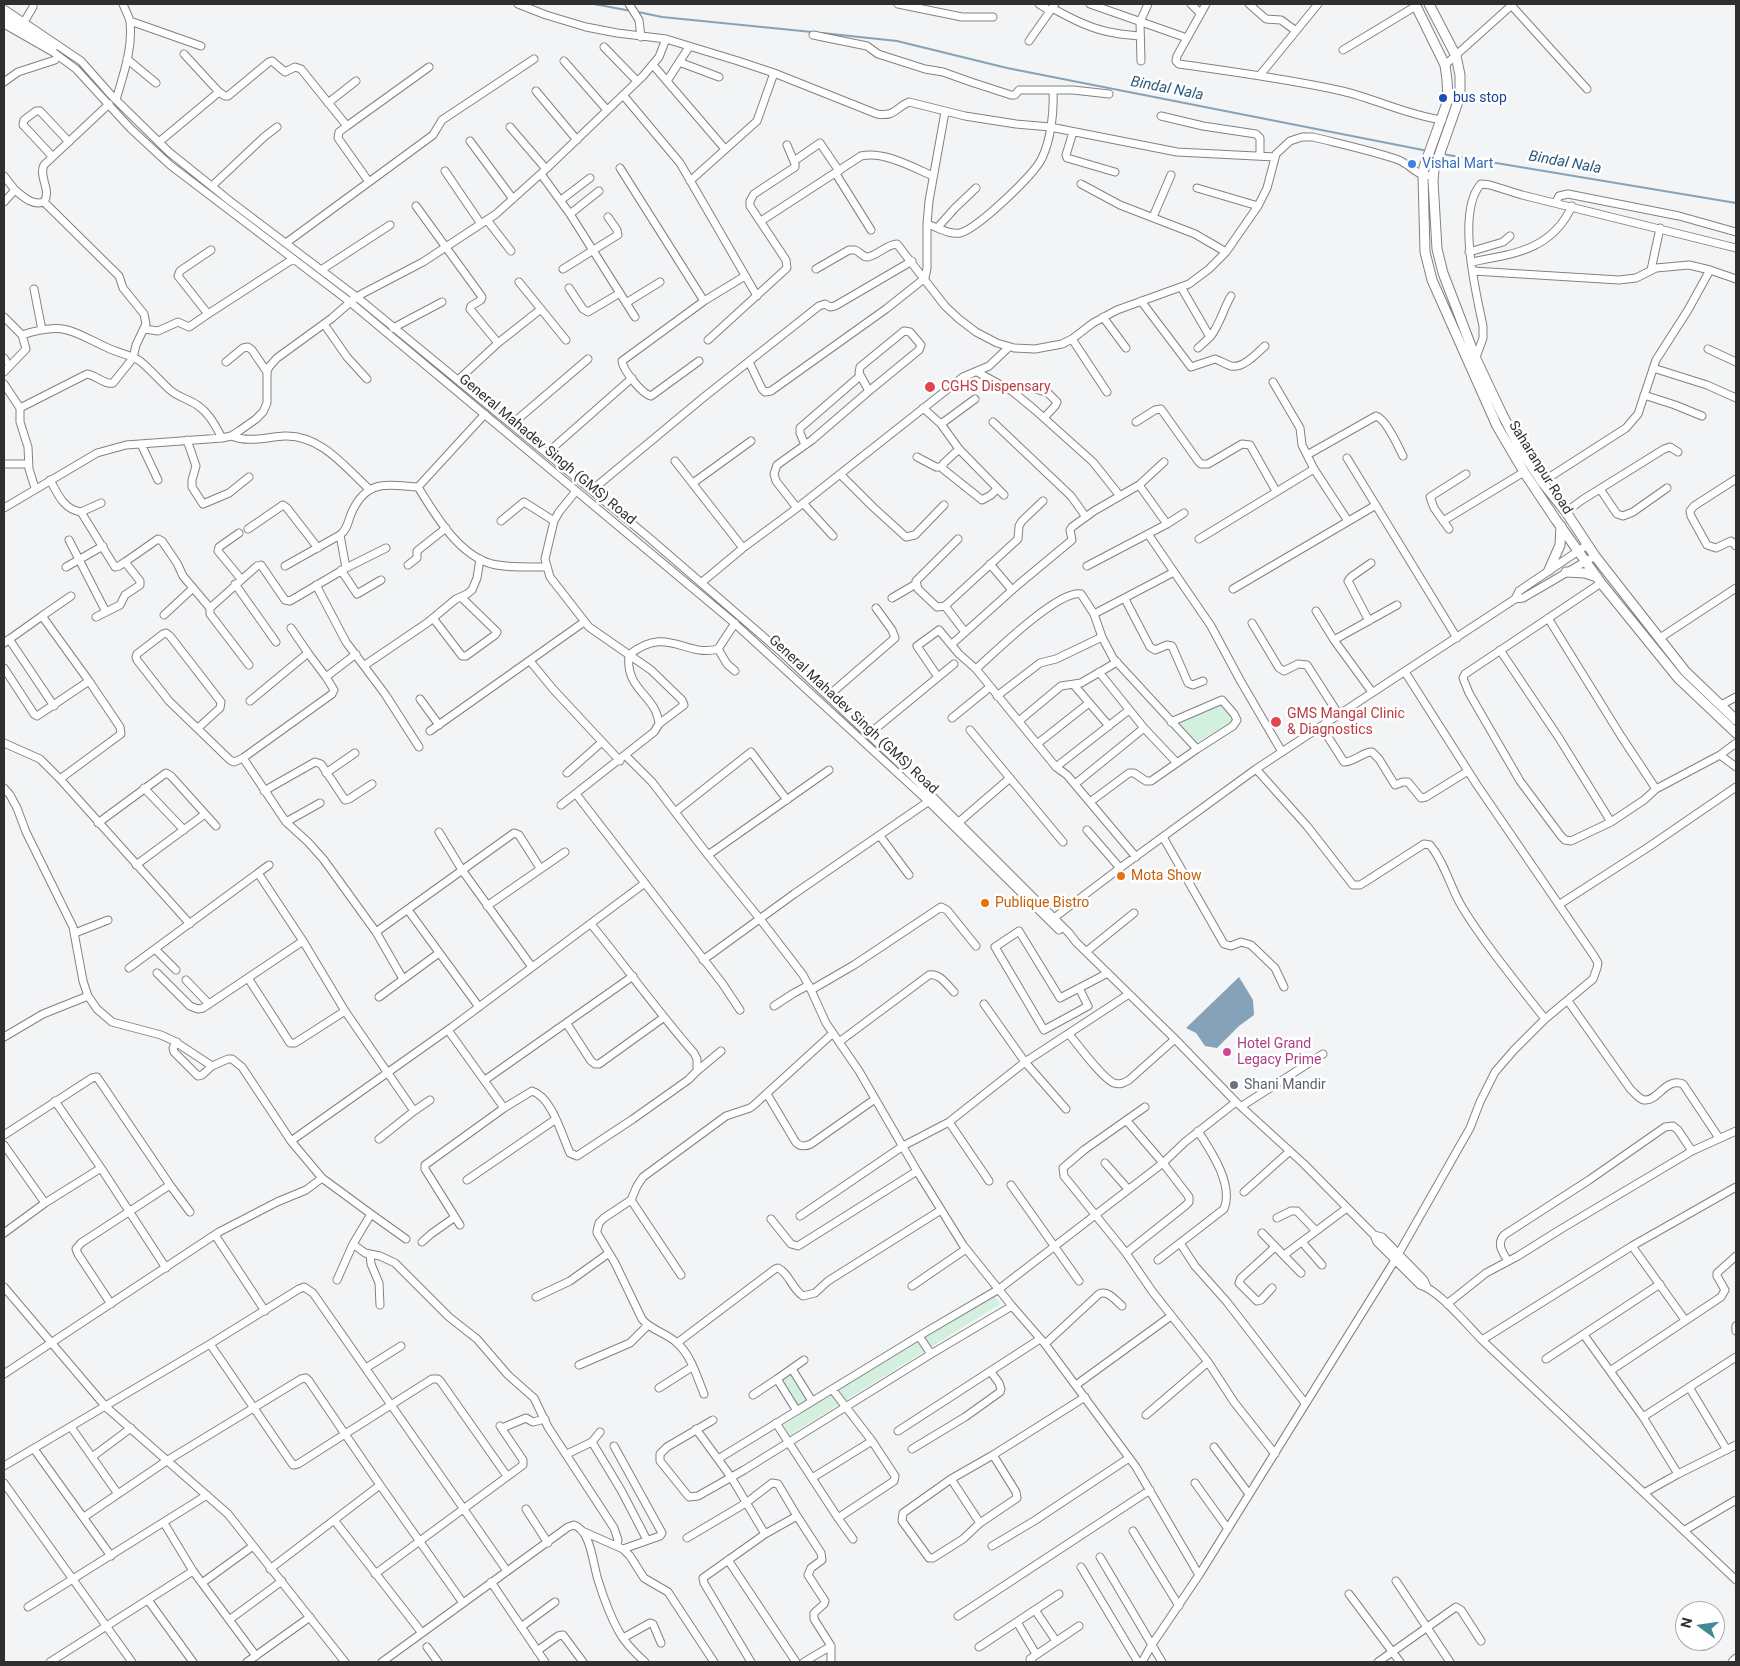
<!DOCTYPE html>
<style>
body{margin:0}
#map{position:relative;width:1740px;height:1666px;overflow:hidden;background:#f3f4f5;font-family:Roboto,sans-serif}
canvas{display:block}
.frame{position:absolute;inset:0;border:5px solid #2f2f2f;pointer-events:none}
.north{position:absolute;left:1675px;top:1601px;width:50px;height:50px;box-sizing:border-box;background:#fff;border:1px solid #acacac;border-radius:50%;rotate:284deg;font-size:14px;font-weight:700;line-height:20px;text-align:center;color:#2f2f2f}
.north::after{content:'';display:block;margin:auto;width:18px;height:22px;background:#448896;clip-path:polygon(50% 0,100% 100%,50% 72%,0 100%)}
</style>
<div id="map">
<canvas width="1740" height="1666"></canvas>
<div class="frame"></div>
<div class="north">N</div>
</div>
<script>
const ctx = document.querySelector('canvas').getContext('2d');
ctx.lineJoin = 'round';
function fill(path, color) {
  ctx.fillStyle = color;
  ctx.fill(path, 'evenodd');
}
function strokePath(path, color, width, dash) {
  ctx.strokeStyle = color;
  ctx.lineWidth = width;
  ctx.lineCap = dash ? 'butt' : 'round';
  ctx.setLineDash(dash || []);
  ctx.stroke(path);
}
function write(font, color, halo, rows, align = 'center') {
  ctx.font = font + ' Roboto,sans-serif';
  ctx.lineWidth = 5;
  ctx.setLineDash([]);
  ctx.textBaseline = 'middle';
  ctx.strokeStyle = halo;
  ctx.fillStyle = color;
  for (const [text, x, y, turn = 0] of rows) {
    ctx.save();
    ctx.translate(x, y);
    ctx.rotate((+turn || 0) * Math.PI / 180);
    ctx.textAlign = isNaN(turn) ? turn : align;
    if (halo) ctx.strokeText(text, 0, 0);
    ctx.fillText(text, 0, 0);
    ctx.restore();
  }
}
fill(new Path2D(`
 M1222,704L1234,721L1195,743L1177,724Z
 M993,1294L1000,1304L790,1435L784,1425L801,1414L782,1380L791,1373L813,1406Z`), '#d2f0dd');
fill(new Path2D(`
 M1239,977L1253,1000L1254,1015L1239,1026L1217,1048L1205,1046L1196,1033L1186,1028Z`), '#85a2b8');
strokePath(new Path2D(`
 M594,4L631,11
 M638,12L662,17L812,32
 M822,33L897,41L1007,68L1428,151
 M1442,154L1736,203`), '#85a2b8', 2);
const minor = new Path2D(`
 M518,4L546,15L586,27L617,33L666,39L738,61L774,73L877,114C895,117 895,108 909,102L965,116L1016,124L1050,127L1177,152L1275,157
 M629,4L639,20L641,37
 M898,4L962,17H993
 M1039,4L1050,11
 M1090,4L1187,38
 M1191,4L1200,13
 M1206,4L1177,56L1176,61L1179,64C1234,72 1289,79 1342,91C1376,99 1407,115 1442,120
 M1249,4L1266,19L1281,20L1296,31L1318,4
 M1511,5L1587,89
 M1052,8C1072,19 1093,30 1115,33C1124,35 1131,35 1140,36
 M4,9L81,61L112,96L169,152L230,201L358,298L647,536L780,651L901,765L1069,933L1076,942L1175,1039L1236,1102L1304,1164L1374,1235L1377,1242L1420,1285C1438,1289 1468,1326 1482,1340L1736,1580
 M4,16L54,47
 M130,21L201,46
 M24,22L33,7V4
 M4,24L53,52L76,69L130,128L170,165L350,302L732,621L929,802L1059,930
 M813,35L867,46L878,54L925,69L943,72L971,82L1011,95H1015L1019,90H1073L1109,94
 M1029,41L1055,4
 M604,47L637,81
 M1343,50L1416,6
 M184,54L219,92
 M127,59L156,83
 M564,61L607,110
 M1141,61L1140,22L1148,4
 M679,62L719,77
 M653,65L725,149
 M1445,65L1513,4
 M1260,75L1296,31
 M667,81L689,47
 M4,82L18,72L55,60
 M536,91L577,140
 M623,95L680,163L757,296
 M116,100C123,75 133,49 130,22C129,16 125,10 123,4
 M328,103L356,81
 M1161,116L1203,126L1256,134L1260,138V156
 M347,126L429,67
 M510,127L546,169
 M1073,132L1066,155L1067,158L1115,172
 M470,141L513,199
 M159,142L219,92L225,96H228L269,62L272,61L285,72L295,67L301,69L347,126L339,132L338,138L369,182
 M52,156L25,127L23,125L24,120L36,111H40L69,142
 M794,161L820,143L839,171
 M620,168L704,301
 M445,171L481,224
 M541,174L570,214L635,317
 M836,174L871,230
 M4,176L15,190L4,202
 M690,181L757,121L774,73
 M1081,184L1120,205L1195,234L1226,252
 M212,186L264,137L277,127
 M1197,188L1258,206
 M15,190C24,197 32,206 44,202C52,189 38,178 44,165L109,104
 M561,200L590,178
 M1556,202L1559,196L1568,194L1679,216L1736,232
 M416,206L482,297L481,300L471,306L470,309L498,343
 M570,214L599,191
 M1153,217L1171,175
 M487,220L511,251
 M761,221L861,156C884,151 912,167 933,176
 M927,224C937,227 949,235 960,233C977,229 1034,175 1042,158C1051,139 1054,112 1053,91
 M938,227L955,208L976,188
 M286,243L433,135L442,120L534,59
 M211,250L180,271L178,276L208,314L293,259
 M1469,252L1503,242L1510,236
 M1471,262C1514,254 1552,250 1572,206
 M563,269L616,236L618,235L617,230L608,217
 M816,269L849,250H855C859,251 862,256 866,257C874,258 887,244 897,244L945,306L959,319L976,332L997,343L1014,348L1035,349L1062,344L1072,339L1093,323L1117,310L1189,284L1209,269L1226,252L1258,206L1267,188L1276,154L1290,141L1302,137H1313C1341,144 1369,150 1396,159C1413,165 1414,176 1433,176
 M321,270L390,225
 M1651,270L1660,228
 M1473,271L1619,280L1636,278L1656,268L1689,265L1710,270L1736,279
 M519,282L566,340
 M1181,287L1210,337L1198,348
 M569,288L583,309L588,312L620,293
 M34,289L42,330
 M1141,301L1191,367L1215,359C1221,361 1225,364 1231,366C1243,369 1257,353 1265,346
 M626,303L660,282
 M4,317L22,335C64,321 71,331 108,348C118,353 131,355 140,361C151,370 160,381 170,390C178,397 188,399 197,405C209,413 215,425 222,438
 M1103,317L1126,348
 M324,324L347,357L367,379
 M393,328L442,302
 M144,329L158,331L178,322L189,327L208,314
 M1210,337C1220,325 1223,309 1231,296
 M1072,339L1107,392
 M708,340L787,268L786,260L750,206V201L754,194L795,167V164L787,145
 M1708,349L1736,362
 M4,358L6,361
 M1475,360L1483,338V326C1476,293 1456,211 1481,184L1490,185L1522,195L1736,248
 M699,361L651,396C642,394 623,370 622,361L704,301L745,276
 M226,362L243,348L248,347L252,350L267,372
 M749,362L762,389L765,392L771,391L886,309L925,278L927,268V224L929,201L945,112
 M1653,368L1707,385L1736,398
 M4,372L26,349L22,335
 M977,372L1012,391L1035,410L1093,462L1120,496
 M458,380L498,343L541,309
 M1273,382L1300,428L1302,445L1314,469L1348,521
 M4,384L20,408V422L28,447L29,469L35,488
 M1027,386L1048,393L1057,402L1055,406L1044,418
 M1644,395L1675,405L1702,416
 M20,408L87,374C96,375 104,385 113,383L133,358L136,345L146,324L144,314L123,288L119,276L44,202
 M923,408L941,424L959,449L1004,495
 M993,422L1071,496L1086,517
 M1136,422L1155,410L1161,409L1198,461L1201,464H1208L1242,444L1250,445L1276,491
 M512,424L588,359
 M941,424L975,399
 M231,436C250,443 266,437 285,436C321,435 345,467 369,489
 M187,440L196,466L192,480V487L203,504L229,493L249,477
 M141,444L158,480
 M805,445L800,433V428L860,376
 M959,449L943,464V469L982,500L991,495L997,489
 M547,453L632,378
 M1307,455L1376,416C1386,419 1398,446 1403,456
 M917,457L936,467H941
 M1347,458L1457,638
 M675,461L743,548
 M4,464H28
 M840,474L873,507L906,537L915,535L944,505
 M1736,479L1694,506L1690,511L1691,516L1707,545L1716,548L1731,541L1736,546
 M50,480C58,494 63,509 81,512L115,567L119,566L125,562
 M1542,482L1626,428L1638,414L1656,360L1688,310L1710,270
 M693,483L751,441
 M1139,485L1167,524
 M418,487C435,514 458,555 492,564C509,568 528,567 546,567
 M1600,489L1617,514L1623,516L1633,512L1667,488
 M592,490L704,397L819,306L825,304L830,307L835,306L912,261
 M576,491L559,512L554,521L545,559L550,577L589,627L651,670L682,700L684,705L659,724
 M803,503L833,536
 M4,508L97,453L126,445L222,438L231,436L239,431L256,419L263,412L267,403V372L269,367L277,358L332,318L356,297L423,262L496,214L546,169L643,76L659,57L666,39
 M797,508L776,481L774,474L777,465L812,440L869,391L919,350L921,345L910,332L904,331L860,367L859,373L869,391
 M81,512L101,503
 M1566,512L1582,500L1664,449L1670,447L1678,452
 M501,521L524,502L554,521
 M1443,521L1524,472
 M248,529L283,505L287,508L318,548
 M1449,529L1434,508L1430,497L1466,474
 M239,533L219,547L218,551L241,579
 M1148,534L1211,626L1240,680L1282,752
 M958,539L916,581L918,589L937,607L945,606L1018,539L1019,526L1022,521L1043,501
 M1199,539L1314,469
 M69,540L106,612
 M990,564L1012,590
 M408,565L417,558V551L446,528
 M285,566L340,535
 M1087,566L1167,524L1184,513
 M66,567L103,546
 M346,568L340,535C347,530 348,522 351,514C366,479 385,485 418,487L485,414
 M341,570L357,594L381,580
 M701,583L743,548L797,508L963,377L989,366L1009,347
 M1601,583L1465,674L1463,678L1469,693L1520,781L1561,836L1565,840L1571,841L1611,822L1644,800L1656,789L1720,755L1736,743
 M235,584L276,642
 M316,585L346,642L385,694L419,747
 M1233,589L1376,505
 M892,598L916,584
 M1125,599L1150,647L1155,650L1167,645L1172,646L1188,683L1193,685L1203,681
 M1515,599L1519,591L1587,545
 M945,606L965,632
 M1316,611L1334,640L1372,692
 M1094,614L1174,572
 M164,615L192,589
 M42,616L71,596
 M96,617L120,605L125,595L140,585V581L125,562L158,539L162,541L177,563L183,576L210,608
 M433,618L462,656H466L495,635L497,632L495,630L461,597
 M1548,618L1621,736L1656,789
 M1369,621L1348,581L1351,577L1371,563
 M1252,623L1279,668L1284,671L1298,664L1307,665L1339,715
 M291,628L308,653
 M1660,638L1736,588
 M9,639L54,706
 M1334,640L1397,605
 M4,643L42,616L89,681
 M952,644L1019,584L1072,540L1070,530L1072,527L1094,511L1139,485L1164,462
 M718,649L727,664L735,671
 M1500,650L1559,738L1611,822
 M530,661L553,689L620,761
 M249,665L210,614V608L257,566L261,565L285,600L290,601L346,568L386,548
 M365,665L427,623L456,599L467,594L472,590L477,578L480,559
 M4,668L34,714L37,716L89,681L120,727L121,734L60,779L190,924
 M976,669C994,653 1059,589 1081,594L1094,614L1102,637L1113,658L1197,749L1233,726L1237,720L1234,714L1222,700L1171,722
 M1099,672L1144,728L1177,763
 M326,677L356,654
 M938,677L917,646L939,630L959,654L976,669L1056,767L1067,775L1136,857
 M1074,685L1109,726
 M828,696L895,638L892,630L876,608
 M997,696L1040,663L1056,659L1102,637
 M420,699L439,725
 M1721,705L1736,697
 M952,718L990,687
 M1019,721L1061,686L1081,683L1117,662
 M1321,726L1344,762C1355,762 1362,752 1372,752L1379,759L1395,785L1403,782H1408L1421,798L1426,797L1468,771
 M198,728L220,708L221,702L170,636L166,633L163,634L137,654L136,657L137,660L169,701L230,760L234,762L243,758L332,694L334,690L326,677L308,653L250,701
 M970,730L1063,842
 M430,731L584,622
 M869,734L954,664
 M4,743L40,759L60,779
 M1037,744L1089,703
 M1720,755L1736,767
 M626,756L652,782L708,855L760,919L803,975L811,990L826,1023L859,1071L917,1171L963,1245L1012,1306L1045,1344L1136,1467L1199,1575
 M243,758L286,822L308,842L324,860L376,932L403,979
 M1056,767L1129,710
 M1256,769L1307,826L1353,885H1360L1365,882L1424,844L1430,845C1445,863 1450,887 1462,907C1486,946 1517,983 1545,1019
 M326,773L355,753
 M567,773L602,742
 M1075,784L1144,728
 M4,788L10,795L17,808L26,832L73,927L83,981L88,996L97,1009L112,1022L161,1035L174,1041L212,1066L228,1059H232L242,1067L291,1141
 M144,788L184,830
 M264,791L315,762L321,764L345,800L349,799L372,784
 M576,794L722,983L740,1010
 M1090,802L1129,773H1134L1146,781H1151L1197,749
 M561,805L654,732L659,724C656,694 625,691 629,655C667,624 685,658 718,649L735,623
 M675,812L751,752L787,800
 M286,822L320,803
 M959,822L1010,778
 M98,823L166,773L171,776L216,826
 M1087,830L1120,868
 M439,832L462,870L532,967
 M880,836L909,875
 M1163,837L1224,944L1231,946L1241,942L1251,945L1275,968L1284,987
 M708,855L829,770
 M136,865L205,814
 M258,873L269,865
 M1560,904L1650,846L1736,787
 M487,906L565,852
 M408,910L479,1007
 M1050,921L1120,868L1256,769L1515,599L1523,598L1595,556
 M376,932L514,833L519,835L540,868
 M75,933L108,920
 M155,949L176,970
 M1087,951L1134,913
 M703,960L794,894L932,799
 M129,968L258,873L303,941L345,1011L414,1111
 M157,973L190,1006L198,1009L203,1008L303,941
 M248,978L290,1043H295L345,1011
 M186,980L209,1004
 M1079,988L1088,1006L1044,1030L995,947L1019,931L1060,998L1108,973
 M811,990L854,965L941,907L947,910L976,946
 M379,997L439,953
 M1568,1001L1631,1090C1635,1093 1639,1099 1644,1100C1658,1102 1665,1077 1683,1084L1719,1138
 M984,1004L1025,1062L1066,1109
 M774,1006L794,993L809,985
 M567,1024L591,1061L595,1064H599L663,1018
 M448,1030L504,1108L532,1091C552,1097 562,1136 570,1153L577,1156L633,1119L688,1080L697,1071V1059L694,1053C658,1012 626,967 591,924
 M1069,1034C1078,1045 1103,1079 1114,1083C1120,1085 1124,1083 1129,1080L1175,1039
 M4,1037L43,1014L88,996
 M177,1042L173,1048L174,1052L198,1076L202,1075L212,1066
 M839,1042L929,975C940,973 947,985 954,992
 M697,1071L721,1051
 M485,1080L633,976
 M767,1094L795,1141C799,1147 804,1147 811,1144L875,1099
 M55,1101L101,1168
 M1242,1106L1323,1054
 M1145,1107L1084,1150L1063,1168L1064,1176L1126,1253L1152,1291L1208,1362L1234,1402L1275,1454
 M4,1135L92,1078L97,1077L170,1185L81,1243L76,1249L78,1254L111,1304
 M379,1139L414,1111L430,1100
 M4,1145L45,1203
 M1105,1163L1128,1189
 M322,1178L371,1214L353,1244L365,1253L380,1256L395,1263L449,1317L477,1339L508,1375L534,1398L548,1427L614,1528L618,1540L617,1546
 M467,1180L556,1119
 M989,1181L949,1122L1025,1062L1129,994
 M170,1185L190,1212
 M1011,1185L1079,1281
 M1244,1192L1290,1151
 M631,1200L681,1275
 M371,1214L406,1239
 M800,1216L903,1146L949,1122
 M1277,1218L1291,1211H1297L1316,1231
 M771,1219L791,1244L798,1246L917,1171
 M460,1225L425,1169V1165L504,1108
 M4,1233L45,1203L101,1168L166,1268
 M1262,1233L1301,1273
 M215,1235L265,1311
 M1374,1235L1382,1237L1424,1280L1427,1287
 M422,1242L431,1234L455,1217
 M1302,1242L1322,1265
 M1180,1243L1195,1266L1227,1302L1305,1403
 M1632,1246L1685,1320
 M1126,1253L1185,1206L1189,1202V1197L1163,1163L1127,1121
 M370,1254L371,1264L379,1283L380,1305
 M1284,1255L1347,1208
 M1158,1260L1224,1209C1234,1185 1211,1151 1198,1131
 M1508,1261C1503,1253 1496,1244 1504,1235L1589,1180L1665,1127L1673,1126L1678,1130L1692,1151
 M337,1280L353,1244
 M912,1286L966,1249
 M4,1287L106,1407L228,1514L345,1662
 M1272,1288L1261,1300L1257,1301L1239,1283L1241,1278L1275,1247
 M536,1297L570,1281L609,1253
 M1447,1304L1486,1273L1518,1256L1561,1229L1692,1151L1736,1131
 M1736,1326V1331
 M1584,1335L1643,1417L1678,1474L1736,1445
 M919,1336L931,1354
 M1482,1340L1632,1246L1736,1187
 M677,1343L775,1269L778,1268C789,1273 792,1289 803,1296L815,1293L828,1281L941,1210
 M1045,1344L1099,1294C1108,1290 1115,1300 1122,1306
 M1546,1359L1660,1284
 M579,1365L630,1343L648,1325
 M366,1368L401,1346
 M792,1369L812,1401
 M1610,1371L1721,1297L1725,1290L1717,1276V1273L1736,1256
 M4,1374L219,1232L277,1202L306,1190L322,1178L291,1141L452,1027L645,883
 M1076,1385L1171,1316
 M1689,1387L1727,1450
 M659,1388L692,1367
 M704,1394C697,1377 691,1355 677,1343C667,1333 650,1330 642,1319L615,1263L597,1233V1231L599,1223L604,1218L631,1200L637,1186L643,1177L726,1116L750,1108L754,1105L833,1033
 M753,1395L777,1379
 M797,1411L777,1379L804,1360
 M1146,1415L1208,1362
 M1643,1417L1736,1357
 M713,1420L667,1447L660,1454V1461L689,1497L698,1496L744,1470L931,1354L1012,1306
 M776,1423L838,1518L894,1481L895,1476L872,1441L832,1389
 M71,1427L118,1494
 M502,1428L526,1418L533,1422L545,1419
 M696,1429L731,1477L765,1534L703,1578L704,1583L751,1662
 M898,1431L1040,1339
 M592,1442L621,1490L647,1540
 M614,1446L662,1533L660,1536L623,1549
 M1214,1447L1249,1494
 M34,1449L111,1556
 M912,1449L965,1417L1000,1392L1001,1389L999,1383L991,1372
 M567,1454L592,1442L600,1432
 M993,1455L1016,1492L1017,1498L980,1523L963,1539L933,1558H929L902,1521L903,1513L951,1479L993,1455L1085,1397
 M92,1457L131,1428
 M718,1459L919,1336L999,1289L1163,1163L1185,1142L1236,1102
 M4,1466L210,1344L299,1289L304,1287L313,1293L507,1571
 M812,1478L872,1441
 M951,1479L980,1523
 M4,1483L132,1662
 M1195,1483L1228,1529
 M380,1485L463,1603
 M1644,1493L1678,1474
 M526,1509L548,1543
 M84,1517L168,1460L301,1379L306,1378L309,1381L345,1434L298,1464L293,1465L210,1344
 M838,1518L853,1539
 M334,1520L422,1633
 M164,1523L193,1571
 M1685,1530L1736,1500
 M582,1531L623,1549L630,1556L644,1578L668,1592L714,1662
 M1133,1531L1179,1606
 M765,1534L797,1516L821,1553L822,1560L811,1568L808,1575L825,1601L824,1604L814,1613V1619L831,1646L804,1662
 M687,1538L746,1503L772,1483L778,1484L797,1516
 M992,1546L1034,1521L1129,1458
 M1100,1557L1162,1662
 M728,1560L796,1662
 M1081,1567L1138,1662
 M270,1569L380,1485L345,1434L432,1379H438L441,1382L507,1476
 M375,1574L523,1465V1460L500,1426
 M1396,1581L1450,1662
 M491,1582L545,1662
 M202,1583L253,1546
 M1349,1594L1400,1662
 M148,1600L193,1662
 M28,1607L207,1495
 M1035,1610L1056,1641
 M958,1616L1150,1490
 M229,1620L282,1581
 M1017,1622L1036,1654
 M521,1627L555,1602
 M623,1638L650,1623L653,1624L661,1643
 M831,1646V1662
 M427,1647L438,1662
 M979,1647L1059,1594
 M537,1651L558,1636L563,1635L583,1662
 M50,1662L193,1571L256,1656
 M247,1662L310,1617
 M382,1662L568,1527L574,1525C592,1531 593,1568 599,1583C604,1599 610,1615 618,1630C624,1642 635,1653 645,1662
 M1032,1662L1030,1659L1079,1626
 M1142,1662L1151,1646L1199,1575L1395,1260L1470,1128L1480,1102L1495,1072L1514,1050L1545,1019L1593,979L1597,968L1598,963L1594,956L1477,785L1405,672
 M1378,1662L1456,1607L1461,1610L1481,1641
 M1732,1662L1736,1658`);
const major = new Path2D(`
 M1415,4L1445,65L1447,80L1448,100L1424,167L1423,176L1425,252L1432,280L1497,426L1524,472L1556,520L1601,583L1678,678L1736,733
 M1429,4L1456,56L1460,75V96L1434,170L1433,181L1437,249L1443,273L1476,359L1502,414L1521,450L1542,482L1566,512L1595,556L1685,671L1736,720
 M1549,570L1560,545L1561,526
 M1566,572L1585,573L1597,577`);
strokePath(minor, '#828283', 9);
strokePath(major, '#828283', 11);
strokePath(minor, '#fff', 7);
strokePath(major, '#fff', 9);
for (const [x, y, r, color] of [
 [1443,98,5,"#1a4fb4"],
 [1412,164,5,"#3f7fe0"],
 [930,387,6,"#e0444e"],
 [1276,722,6,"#e0444e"],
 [1121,876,5,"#e8710a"],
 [985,903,5,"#e8710a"],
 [1227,1052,5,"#d1479c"],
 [1234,1085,5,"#6b7280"]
]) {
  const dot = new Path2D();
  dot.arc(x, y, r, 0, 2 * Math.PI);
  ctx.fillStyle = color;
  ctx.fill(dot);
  strokePath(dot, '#fff', 2);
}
write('14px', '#164399', '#fff', [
 ["bus stop",1453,98]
], 'left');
write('14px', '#366cbe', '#fff', [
 ["Vishal Mart",1422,164]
], 'left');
write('14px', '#be3a42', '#fff', [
 ["CGHS Dispensary",941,387],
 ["GMS Mangal Clinic",1287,714],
 ["& Diagnostics",1287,730]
], 'left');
write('14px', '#2f2f2f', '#fff', [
 ["General Mahadev Singh (GMS) Road",547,450,40],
 ["Saharanpur Road",1540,468,58],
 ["General Mahadev Singh (GMS) Road",853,715,43]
]);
write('14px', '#c56008', '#fff', [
 ["Mota Show",1131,876],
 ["Publique Bistro",995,903]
], 'left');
write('14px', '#b23c85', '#fff', [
 ["Hotel Grand",1237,1044],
 ["Legacy Prime",1237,1060]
], 'left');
write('14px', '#5b616d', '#fff', [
 ["Shani Mandir",1244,1085]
], 'left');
write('italic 15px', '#2c5c7e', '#fff', [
 ["Bindal Nala",1167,89,11],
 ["Bindal Nala",1565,163,10]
]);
</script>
